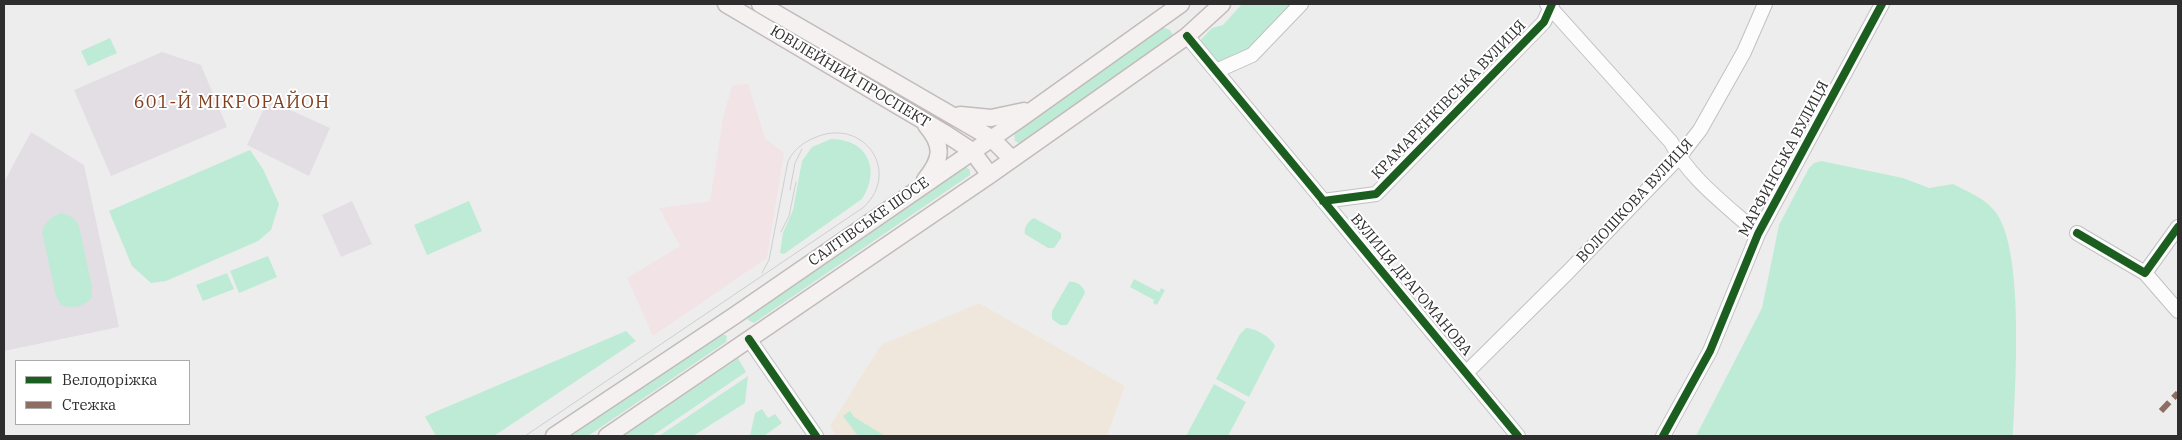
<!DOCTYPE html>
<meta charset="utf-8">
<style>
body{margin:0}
#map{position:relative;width:2182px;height:440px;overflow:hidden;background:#eeedee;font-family:"IBM Plex Serif",serif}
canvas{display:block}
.frame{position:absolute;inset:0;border:5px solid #2f2e2f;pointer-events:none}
.legend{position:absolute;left:15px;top:360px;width:175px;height:65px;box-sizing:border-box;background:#fff;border:1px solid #acabac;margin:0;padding:6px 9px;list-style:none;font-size:15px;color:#2f2e2f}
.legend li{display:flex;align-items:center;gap:10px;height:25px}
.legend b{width:25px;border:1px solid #acabac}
</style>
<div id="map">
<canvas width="2182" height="440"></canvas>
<div class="frame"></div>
<ul class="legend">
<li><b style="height:6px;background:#1b5e20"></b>Велодоріжка</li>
<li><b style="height:6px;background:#8d6e63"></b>Стежка</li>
</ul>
</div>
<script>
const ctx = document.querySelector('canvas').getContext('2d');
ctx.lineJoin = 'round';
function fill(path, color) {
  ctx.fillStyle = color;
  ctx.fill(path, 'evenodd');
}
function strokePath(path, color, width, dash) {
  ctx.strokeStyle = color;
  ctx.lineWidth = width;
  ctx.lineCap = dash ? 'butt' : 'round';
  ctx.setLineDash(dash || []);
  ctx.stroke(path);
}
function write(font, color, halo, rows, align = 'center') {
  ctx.font = font + ' "IBM Plex Serif",serif';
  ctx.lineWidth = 4;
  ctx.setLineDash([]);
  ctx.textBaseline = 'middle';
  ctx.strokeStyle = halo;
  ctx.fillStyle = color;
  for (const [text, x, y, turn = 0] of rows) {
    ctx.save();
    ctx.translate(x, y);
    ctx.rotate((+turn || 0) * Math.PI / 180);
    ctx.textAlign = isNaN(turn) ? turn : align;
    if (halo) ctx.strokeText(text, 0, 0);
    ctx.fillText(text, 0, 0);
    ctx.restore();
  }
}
fill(new Path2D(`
 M748,84L765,138L784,153L767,258L653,336L627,278L680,246L659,208L710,201L723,118L732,85Z`), '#f2e4e6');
fill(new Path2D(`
 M162,52L201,65L227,127L111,176L74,90Z
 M268,100L330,128L309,176L247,145Z
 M31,132L84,165L119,327L4,351V182Z
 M352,201L372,244L341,257L322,215Z`), '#e3dee3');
fill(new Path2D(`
 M979,303L1125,386L1107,436H836L830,426L881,345Z`), '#efe7dc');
fill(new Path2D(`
 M1242,4H1301L1252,55L1216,71L1195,46L1212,28L1223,25Z
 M1162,27L1170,30L1174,37L1021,144L1015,141L1014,134Z
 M110,38L117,53L88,66L81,51Z
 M831,139C868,139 881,170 862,199L784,254L780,253L783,233L793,210L802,161L812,147Z
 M250,150L263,169L279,204L271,230L258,241L166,281L151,283L132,266L109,211Z
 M1821,161L1903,178L1929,188L1953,184C1966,191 1982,197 1992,208C2026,240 2015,389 2013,436H1696L1762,308L1779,225L1809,168L1814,163Z
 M965,166L970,170V175L754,323L748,320L747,317Z
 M469,201L482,231L427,255L414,225Z
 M61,213C70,215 75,218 79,226L92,287V298C82,307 73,309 61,305L56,296L42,232C46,221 50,218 61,213Z
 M1034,218L1061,233V238L1054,248H1048L1025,234C1023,228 1029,220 1034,218Z
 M268,256L277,277L239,293L230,271Z
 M227,273L234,289L203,301L196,285Z
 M1134,279L1159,292L1161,288L1165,290L1157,305L1153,303L1154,300L1130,287Z
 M1069,282C1076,281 1084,286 1085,293L1069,322L1067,325H1060L1052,319V311Z
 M1246,328C1255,328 1271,337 1275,346L1249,397L1216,379L1240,334Z
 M626,331L636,341L494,436H436L425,417L430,414Z
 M722,334L727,336L726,342L588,436H569Z
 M738,358L746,372L652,436H625L624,435Z
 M748,376L745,403L693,436H659Z
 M1214,384L1246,402L1228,436H1186Z
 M762,409L768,418L775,414L782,423L764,436H750L755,413Z
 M850,411L854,417L885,436H858L843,416Z`), '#beebd6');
const minor = new Path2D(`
 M1547,4L1671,142C1690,180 1728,206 1758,234
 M1187,36L1518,436
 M1216,71L1252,55L1301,4
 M1323,201L1376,194L1544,22L1552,4
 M2077,233L2145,273L2178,227
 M2145,273L2178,311
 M749,339L816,436
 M1467,372L1568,272L1679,157L1700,130L1744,52L1765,4
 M1663,436L1710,351L1758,234L1882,4`);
const major = new Path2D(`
 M726,4L946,134L972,151L990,175
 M760,4L991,138L1012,159
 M960,115L991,118L1024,111
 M925,180C942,159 944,146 926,125
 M554,436L734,316L1020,119L1181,4
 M607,436L990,175L1187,36L1222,4`);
strokePath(minor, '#c1c1c1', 16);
strokePath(major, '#c3bbbb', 19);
strokePath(minor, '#fcfcfc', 14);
strokePath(major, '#f5f1f1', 16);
strokePath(new Path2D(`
 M790,190L795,163L802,149
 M781,232L789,216L796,182
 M525,436L864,207C902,170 862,116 814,138C802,143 794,150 788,161L769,260L762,273`), '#cfcecf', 1);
strokePath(new Path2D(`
 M2161,411L2178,393`), '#8d6e63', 6, [12, 6]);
strokePath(new Path2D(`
 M1187,36L1518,436
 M1323,201L1376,194L1544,22L1552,4
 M2077,233L2145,273L2178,227
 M749,339L816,436
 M1663,436L1710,351L1758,234L1882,4`), '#1b5e20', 8);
write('15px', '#2f2e2f', '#fff', [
 ["ЮВІЛЕЙНИЙ ПРОСПЕКТ",850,77,31],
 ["КРАМАРЕНКІВСЬКА ВУЛИЦЯ",1449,100,-46],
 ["МАРФИНСЬКА ВУЛИЦЯ",1784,159,-62],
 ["ВОЛОШКОВА ВУЛИЦЯ",1635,201,-47],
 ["САЛТІВСЬКЕ ШОСЕ",869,222,-35],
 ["ВУЛИЦЯ ДРАГОМАНОВА",1411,285,50]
]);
ctx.letterSpacing = '1px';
write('18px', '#80401f', '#fff', [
 ["601-Й МІКРОРАЙОН",232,103]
]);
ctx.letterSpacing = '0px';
</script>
